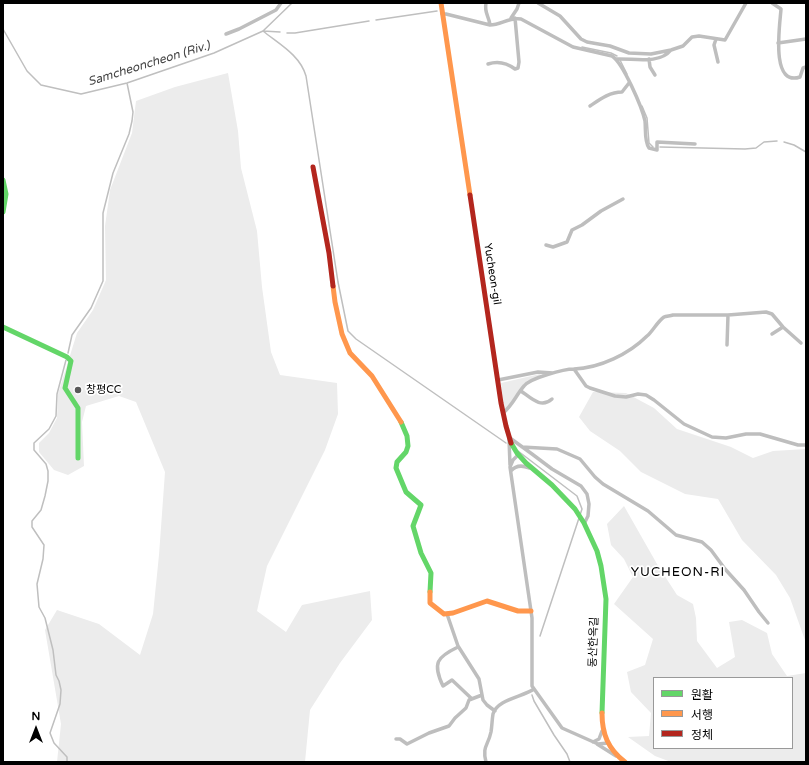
<!DOCTYPE html>
<meta charset="utf-8">
<style>
body{margin:0}
#map{position:relative;width:809px;height:765px;overflow:hidden;background:#fff;font-family:"Varela Round","Noto Sans KR",sans-serif}
canvas{display:block}
.frame{position:absolute;inset:0;border:4px solid #000;pointer-events:none}
.legend{position:absolute;left:653px;top:677px;width:140px;height:72px;box-sizing:border-box;background:#fff;border:1px solid #999;margin:0;padding:5px 7px;list-style:none;font-size:12px;color:#000}
.legend li{display:flex;align-items:center;gap:8px;height:20px}
.legend b{width:20px;border:1px solid #999}
.north{position:absolute;left:16px;top:709px;width:40px;height:40px;-webkit-text-stroke:3px #fff;paint-order:stroke;rotate:0deg;font-size:11px;font-weight:700;line-height:16px;text-align:center;color:#000}
.north::after{content:'';display:block;margin:auto;width:14px;height:18px;background:#000;clip-path:polygon(50% 0,100% 100%,50% 72%,0 100%)}
</style>
<div id="map">
<canvas width="809" height="765"></canvas>
<div class="frame"></div>
<ul class="legend">
<li><b style="height:5px;background:#63d668"></b>원활</li>
<li><b style="height:5px;background:#ff974d"></b>서행</li>
<li><b style="height:5px;background:#b3261e"></b>정체</li>
</ul>
<div class="north">N</div>
</div>
<script>
const ctx = document.querySelector('canvas').getContext('2d');
ctx.lineJoin = 'round';
function fill(path, color) {
  ctx.fillStyle = color;
  ctx.fill(path, 'evenodd');
}
function strokePath(path, color, width, dash) {
  ctx.strokeStyle = color;
  ctx.lineWidth = width;
  ctx.lineCap = dash ? 'butt' : 'round';
  ctx.setLineDash(dash || []);
  ctx.stroke(path);
}
function write(font, color, halo, rows, align = 'center') {
  ctx.font = font + ' "Varela Round","Noto Sans KR",sans-serif';
  ctx.lineWidth = 3.5;
  ctx.setLineDash([]);
  ctx.textBaseline = 'middle';
  ctx.strokeStyle = halo;
  ctx.fillStyle = color;
  for (const [text, x, y, turn = 0] of rows) {
    ctx.save();
    ctx.translate(x, y);
    ctx.rotate((+turn || 0) * Math.PI / 180);
    ctx.textAlign = isNaN(turn) ? turn : align;
    if (halo) ctx.strokeText(text, 0, 0);
    ctx.fillText(text, 0, 0);
    ctx.restore();
  }
}
fill(new Path2D(`
 M228,73L238,131L241,168L257,231L262,287L271,352L280,375L337,383L338,414L325,450L267,566L257,611L286,632L302,605L370,591L372,620L340,663L310,710L305,762H57L61,724L45,630L57,610L99,624L140,655L153,614L159,555L165,472L136,402L119,396L86,406L82,422L84,466L68,475L54,470L39,452V443L49,433L57,418L58,394L77,333L93,310L106,280L105,226L110,190L132,133L136,101L175,87Z
 M540,374L541,375L527,381L524,384L509,405L504,410L501,383Z
 M593,392L626,393L654,408L677,429L731,447L753,458L773,451L806,449V643L790,598L776,575L742,540L718,499L685,494L641,472L620,451L590,431L579,417Z
 M624,506L657,564L677,595L693,604L696,618L697,641L717,668L735,657L729,622L742,620L767,633L772,654L787,676L806,673V762H671L655,756L628,737L649,736L651,713L631,692L627,672L645,665L653,639L614,604L633,577L624,559L611,545L607,524ZM654,678H792V748H654Z`), '#ececec');
strokePath(new Path2D(`
 M376,20L437,11
 M3,29L27,71L41,85L81,94L127,83L214,53L263,31L292,3
 M263,31C279,44 300,55 306,76L338,282L348,331L356,339L506,443
 M263,31L280,32
 M287,33H295L369,21
 M582,47L611,53L617,56
 M620,60L627,74
 M642,106L647,118L649,143L653,147
 M784,142L794,145L806,152
 M660,147L745,149L756,148L764,142L777,141
 M68,353L72,335L91,308L103,281V213L113,173L129,134L132,121L133,112L127,83
 M66,360L57,394L56,416L49,429L34,443V450L46,464L48,471V481L45,496L41,510L32,521V527L44,545L43,559L37,584L39,607L45,618L53,650L56,675L59,681L61,690L60,704L50,733L54,743L67,757V762
 M518,451L577,496L582,509L580,515
 M540,636L579,518
 M532,695L534,701L554,735L567,754L570,762`), '#bfbfbf', 1.5);
strokePath(new Path2D(`
 M486,3C484,13 489,16 490,25
 M538,3L560,16L581,39L587,42L610,46L629,53L651,54L671,50L683,46L692,37L699,36L725,40L746,3
 M772,3L781,9C780,24 770,87 800,77L803,68L806,67
 M442,14H446L490,25C501,25 509,17 521,19L573,47L612,56C623,63 642,107 645,121C646,129 644,141 649,148L657,150V142L695,144
 M511,18L517,9L519,3
 M226,34L239,29L276,10L281,3
 M716,39L714,45L718,62
 M778,43L806,39
 M616,59C633,58 659,65 671,50
 M649,59L650,67L655,75
 M488,64C497,61 507,63 515,69L518,68L519,62L515,18
 M590,106C599,100 609,92 622,92L629,83
 M546,245L553,247L567,242L572,230L582,225L601,211L623,199
 M772,334L783,327
 M727,345L728,315
 M574,369C600,368 629,354 647,336C653,331 657,322 664,317C666,316 670,316 673,315H728L766,312L772,314L783,327L801,343
 M498,380L538,372L553,373
 M521,391C531,398 541,409 552,399
 M503,413C513,405 516,395 524,386C530,378 564,369 574,369L586,386L590,388L615,396L626,397L638,394L646,395L654,400L684,424L712,437L726,438L746,434H760L798,445H806
 M510,438L532,454L552,469L581,486L587,494L589,504L588,516L584,524
 M509,439L510,465
 M522,447L557,449L580,459L595,477L603,484L648,511L676,535L702,542L711,550L725,569L744,590L759,612L768,623
 M518,455L513,460L510,467L532,618V686L562,728L598,744L608,743
 M511,471C516,465 522,465 529,468
 M447,614L458,646L479,679L483,700L487,705L495,711
 M458,647C437,657 432,663 443,686L452,680L471,698
 M396,739H400L407,744L429,733L449,726L455,718L466,708L469,700L482,695
 M593,742L599,739L602,731
 M597,744L616,756
 M486,762C482,746 488,746 491,732C492,726 492,720 493,714C497,699 523,697 534,689`), '#bebebe', 3.5);
strokePath(new Path2D(`
 M3,180L6,194L3,212
 M3,327L67,357L71,361L65,388L78,408V458
 M401,422L407,436L408,446L406,452L397,462L396,468L406,492L421,505L413,526L421,553L431,573L430,592
 M511,443L517,453L526,463L552,485L575,509L584,523L597,551L601,566L606,599L602,713`), '#63d668', 5);
strokePath(new Path2D(`
 M441,3L470,195
 M333,286L335,302L342,334L350,353L372,376L401,422
 M430,592V603L444,614L453,613L487,601L518,611H531
 M602,713C602,734 608,749 625,762`), '#ff974d', 5);
strokePath(new Path2D(`
 M313,167L329,253L333,286
 M470,195L501,403L506,426L511,443`), '#b3261e', 5);
for (const [x, y, r, color] of [
 [78,390,4,"#595959"]
]) {
  const dot = new Path2D();
  dot.arc(x, y, r, 0, 2 * Math.PI);
  ctx.fillStyle = color;
  ctx.fill(dot);
  strokePath(dot, '#fff', 1.5);
}
write('11px', '#000', '#fff', [
 ["Yucheon-gil",492,274,81],
 ["동산한옥길",594,642,-88]
]);
write('11px', '#000', '#fff', [
 ["창평CC",86,390]
], 'left');
write('italic 12px', '#444', '#fff', [
 ["Samcheoncheon (Riv.)",149,64,-17]
]);
ctx.letterSpacing = '1px';
write('13px', '#000', '#fff', [
 ["YUCHEON-RI",678,573]
]);
ctx.letterSpacing = '0px';
</script>
